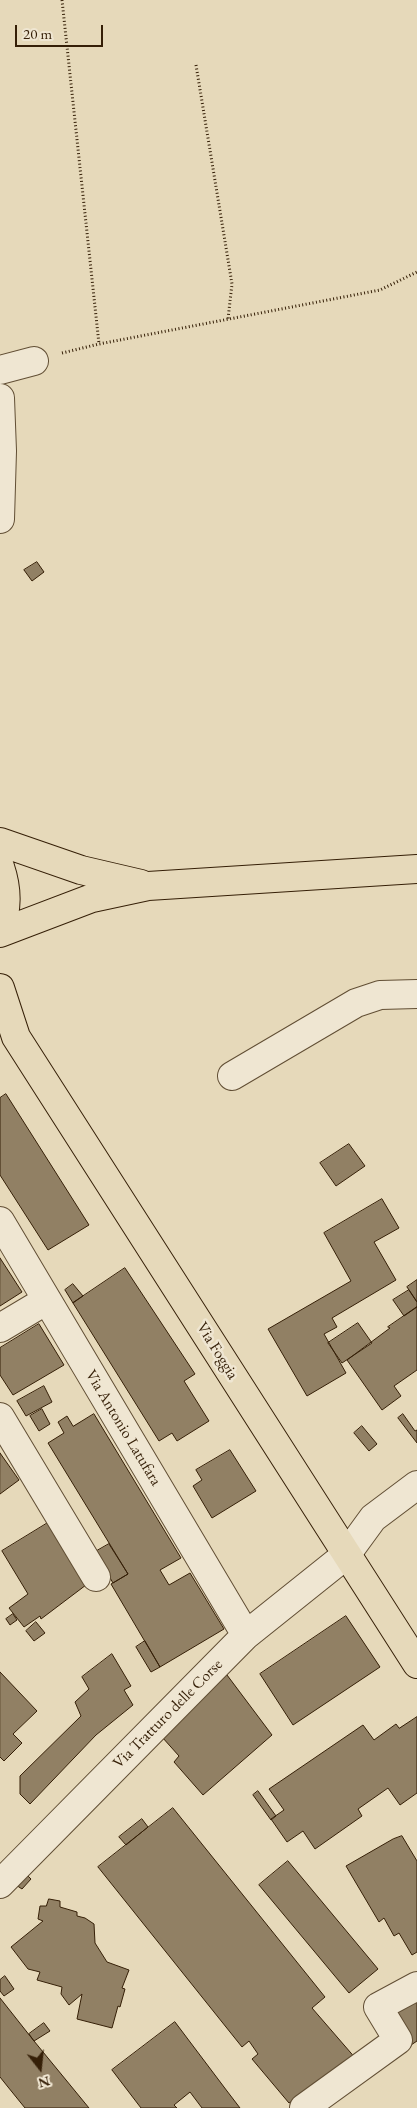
<!DOCTYPE html>
<style>
body{margin:0}
#map{position:relative;width:417px;height:2108px;overflow:hidden;background:#e6d9ba;font-family:"EB Garamond",serif}
canvas{display:block}
.north{position:absolute;left:15px;top:2043px;width:50px;height:50px;-webkit-text-stroke:4px #efe6d2;paint-order:stroke;rotate:164deg;font-size:14px;font-weight:700;line-height:20px;text-align:center;color:#351f07}
.north::after{content:'';display:block;margin:auto;width:18px;height:22px;background:#351f07;clip-path:polygon(50% 0,100% 100%,50% 72%,0 100%)}
.scale{position:absolute;left:15px;top:25px;width:88px;height:22px;box-sizing:border-box;border:2px solid #351f07;border-top:0;padding-left:6px;font-size:15px;line-height:18px;white-space:nowrap;color:#351f07;-webkit-text-stroke:4px #efe6d2;paint-order:stroke}
</style>
<div id="map">
<canvas width="417" height="2108"></canvas>
<div class="north">N</div>
<div class="scale">20 m</div>
</div>
<script>
const ctx = document.querySelector('canvas').getContext('2d');
ctx.lineJoin = 'round';
function fill(path, color) {
  ctx.fillStyle = color;
  ctx.fill(path, 'evenodd');
}
function strokePath(path, color, width, dash) {
  ctx.strokeStyle = color;
  ctx.lineWidth = width;
  ctx.lineCap = dash ? 'butt' : 'round';
  ctx.setLineDash(dash || []);
  ctx.stroke(path);
}
function write(font, color, halo, rows, align = 'center') {
  ctx.font = font + ' "EB Garamond",serif';
  ctx.lineWidth = 5;
  ctx.setLineDash([]);
  ctx.textBaseline = 'middle';
  ctx.strokeStyle = halo;
  ctx.fillStyle = color;
  for (const [text, x, y, turn = 0] of rows) {
    ctx.save();
    ctx.translate(x, y);
    ctx.rotate((+turn || 0) * Math.PI / 180);
    ctx.textAlign = isNaN(turn) ? turn : align;
    if (halo) ctx.strokeText(text, 0, 0);
    ctx.fillText(text, 0, 0);
    ctx.restore();
  }
}
const building = new Path2D(`
 M37,562L44,572L32,581L24,570Z
 M6,1094L89,1225L48,1250L0,1175V1098Z
 M349,1144L365,1166L336,1186L320,1163Z
 M382,1199L399,1228L374,1242L396,1280L332,1318L337,1327L324,1334L346,1373L307,1396L268,1329L351,1281L324,1233Z
 M0,1258L22,1292L0,1306Z
 M125,1268L195,1374L184,1381L209,1421L177,1441L172,1433L159,1441L73,1303Z
 M417,1280V1302L407,1287Z
 M73,1284L83,1296L73,1303L65,1290Z
 M409,1290L417,1302V1307L404,1316L393,1300Z
 M417,1307V1370L394,1386L401,1396L382,1410L347,1360L390,1328L388,1327Z
 M358,1323L372,1343L342,1363L328,1343Z
 M39,1324L64,1365L13,1395L0,1375V1348Z
 M44,1386L52,1402L26,1416L17,1401Z
 M42,1409L50,1424L39,1431L30,1416Z
 M94,1414L181,1558L160,1570L169,1585L190,1573L224,1629L160,1667L111,1584L128,1574L48,1443L64,1433L58,1422L67,1416L73,1426Z
 M403,1414L415,1431L417,1430V1443L398,1418Z
 M362,1426L377,1444L369,1451L354,1433Z
 M230,1450L256,1491L212,1518L193,1486L202,1480L196,1470Z
 M0,1453L19,1480L0,1494Z
 M51,1521L80,1568L76,1571L86,1585L41,1619L40,1616L24,1627L9,1608L28,1594L2,1551Z
 M109,1544L128,1574L113,1583L95,1552Z
 M13,1614L17,1620L10,1625L6,1619Z
 M346,1616L380,1667L293,1725L260,1674Z
 M36,1622L45,1633L34,1641L26,1631Z
 M145,1641L160,1667L151,1672L136,1647Z
 M112,1654L131,1686L124,1690L133,1705L96,1735L30,1804L20,1794V1776L81,1716L75,1702L89,1689L82,1677Z
 M224,1671L272,1735L203,1795L174,1762L179,1756L162,1737L185,1716L179,1710Z
 M0,1672L37,1711L13,1734L22,1743L4,1761L0,1757Z
 M417,1717V1793L400,1805L388,1788L358,1809L362,1816L315,1849L303,1831L287,1842L271,1819L284,1810L269,1789L363,1725L374,1740L396,1724L399,1728Z
 M258,1791L276,1816L271,1820L253,1795Z
 M173,1808L325,1997L312,2008L357,2060L289,2103L252,2059L258,2054L249,2041L242,2047L98,1867Z
 M142,1819L148,1827L126,1845L119,1837Z
 M402,1836L417,1861V1952L412,1955L399,1933L394,1936L384,1918L379,1922L346,1866L393,1839Z
 M288,1861L378,1969L349,1993L259,1885Z
 M26,1874L31,1879L22,1889L16,1885Z
 M49,1899L60,1901V1907L77,1912V1916L85,1918L94,1924L95,1943L107,1962L129,1970L122,1988L125,1989L120,2007L118,2006L112,2028L77,2019L82,1994L69,2005L61,1994L62,1987L37,1980L40,1972L28,1969L11,1947L43,1921L38,1919L40,1906H46Z
 M5,1976L14,1989L4,1996L0,1991V1980Z
 M417,1995V2041L411,2045L391,2010Z
 M0,1998L34,2041L89,2108H25L8,2087L0,2077Z
 M175,2022L227,2091L240,2108H202L190,2092L174,2105L177,2108H141L112,2070Z
 M44,2023L50,2031L34,2041L29,2034Z`);
fill(building, '#918064');
strokePath(building, '#351f07', 1);
const minor = new Path2D(`
 M0,370L34,361
 M0,398L2,451L0,519
 M232,1076L356,1003L380,995L417,994
 M0,1221L246,1635
 M0,1328L47,1300
 M0,1417L96,1577
 M0,1884L246,1635L346,1555L373,1518L417,1485
 M304,2108L398,2040L378,2007L417,1986`);
const major = new Path2D(`
 M0,842L81,870L141,884
 M0,867C8,891 7,908 0,932
 M0,933L92,898L148,886L417,869
 M0,988L16,1037L417,1664`);
strokePath(minor, '#614e34', 30);
strokePath(major, '#351f07', 30);
strokePath(new Path2D(`
 M62,0L99,344
 M196,65L232,284L228,319
 M62,353L99,344L380,290L417,272`), '#351f07', 3, [1, 2.5]);
strokePath(minor, '#efe6d2', 28);
strokePath(major, '#e6d9ba', 28);
write('16px', '#351f07', '#efe6d2', [
 ["Via Foggia",217,1351,58],
 ["Via Antonio Latufara",123,1428,59],
 ["Via Tratturo delle Corse",168,1714,-45]
]);
</script>
